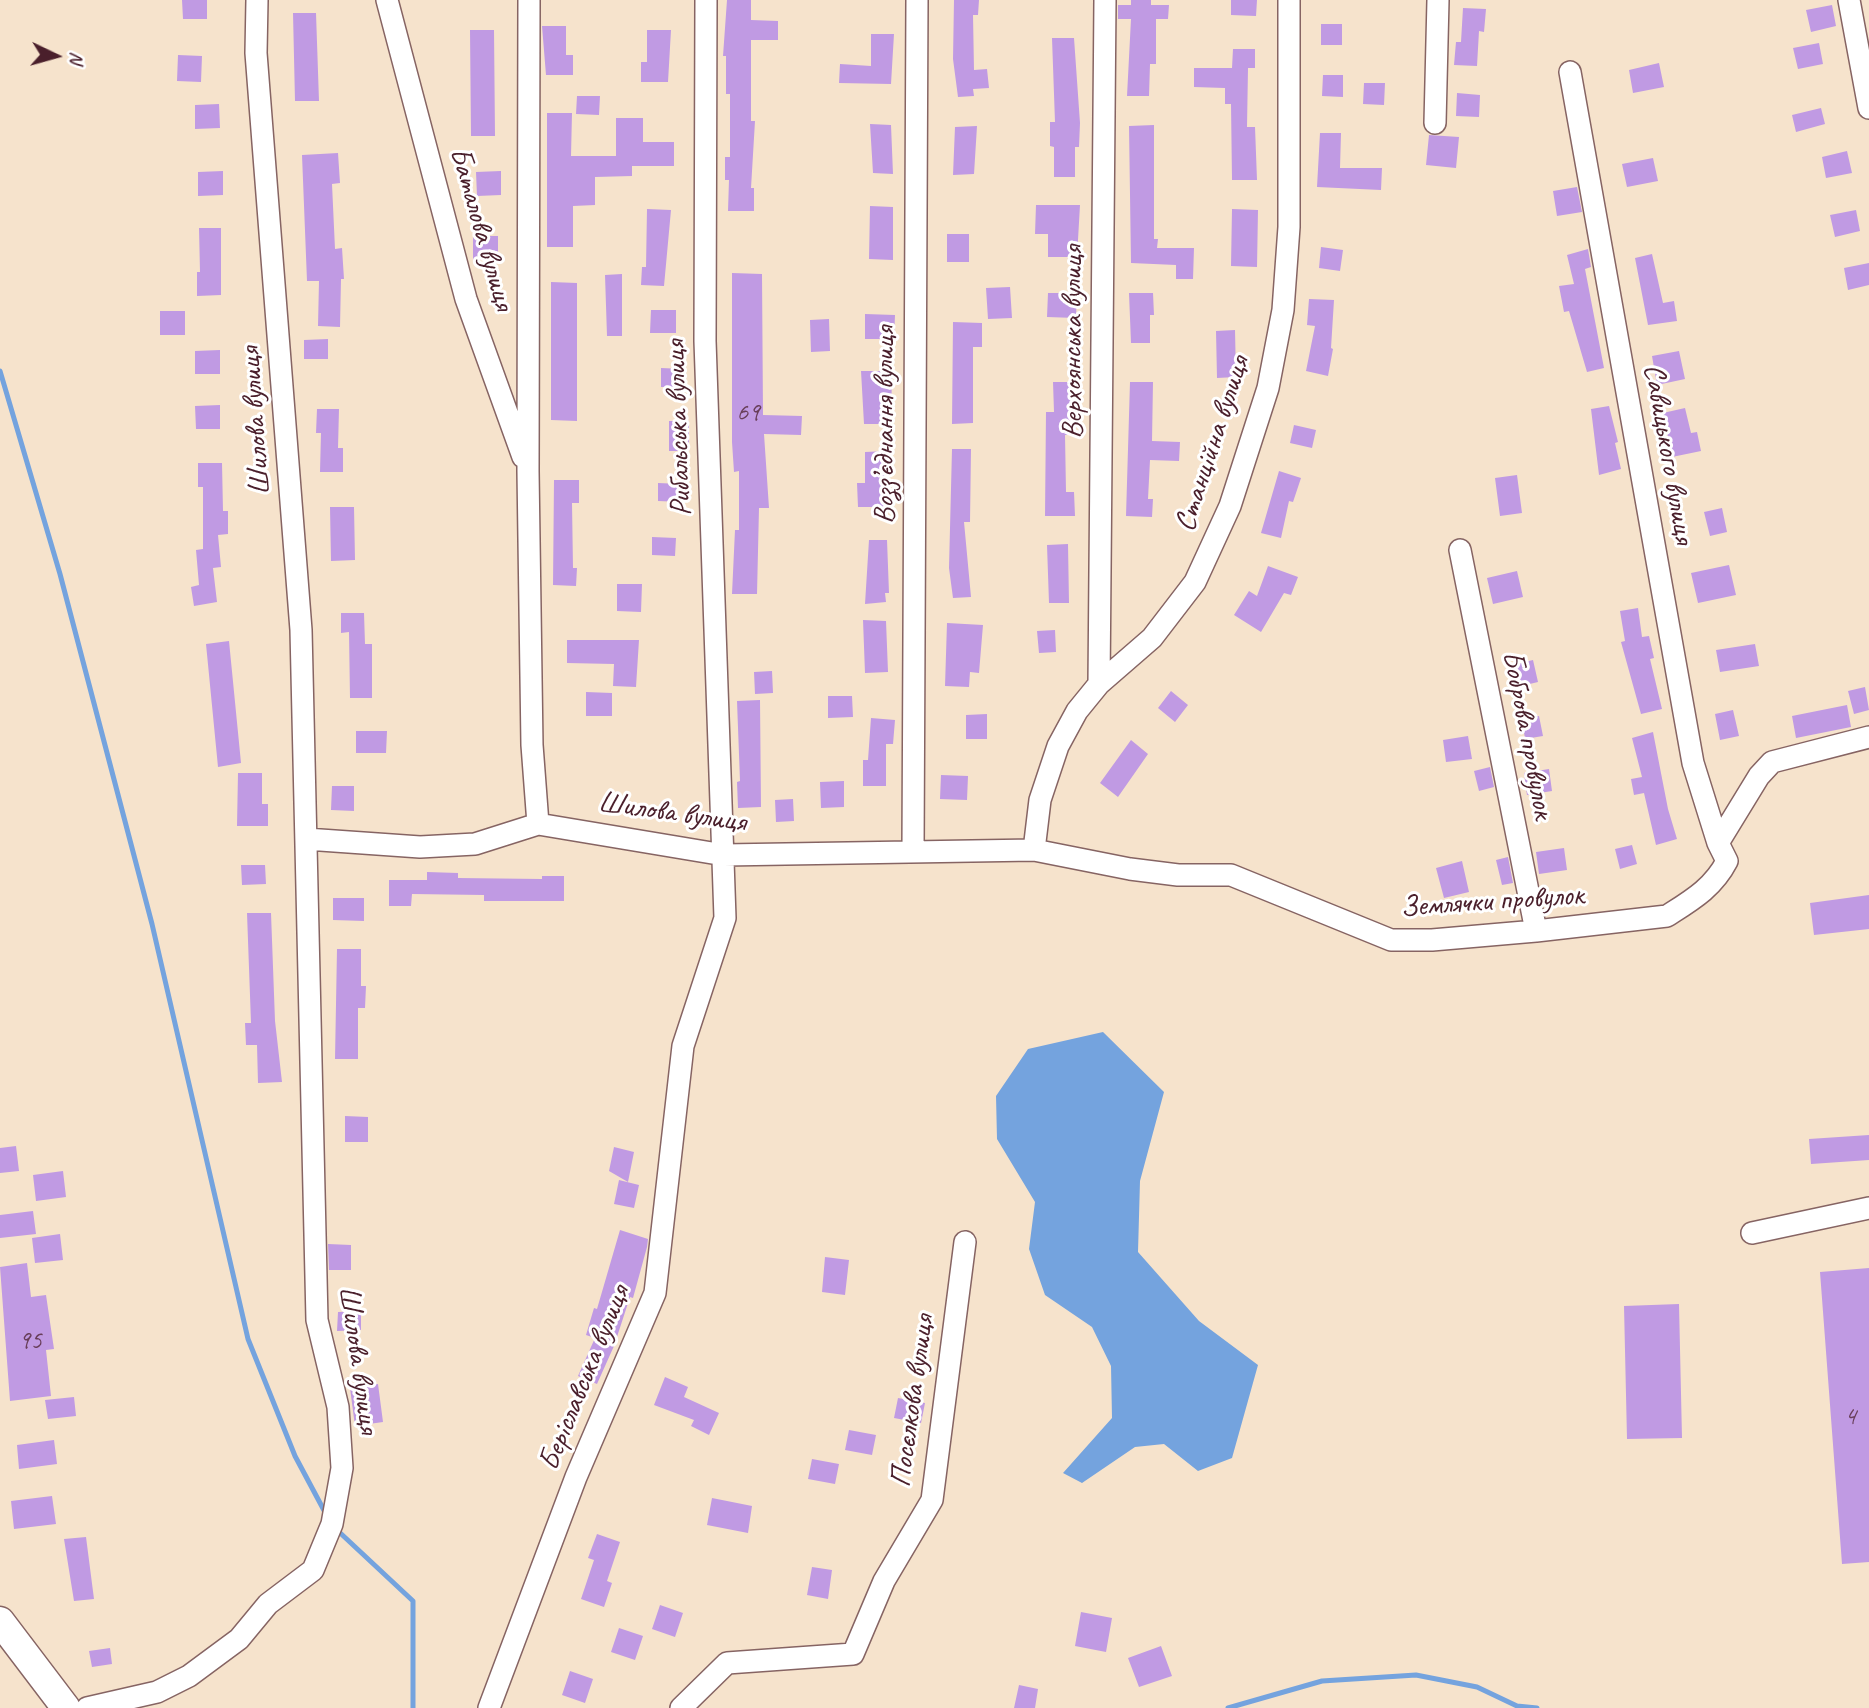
<!DOCTYPE html>
<meta charset="utf-8">
<style>
body{margin:0}
#map{position:relative;width:1869px;height:1708px;overflow:hidden;background:#f6e3cc;font-family:Caveat,sans-serif}
canvas{display:block}
.north{position:absolute;left:21px;top:21px;width:70px;height:70px;-webkit-text-stroke:5px #fff;paint-order:stroke;rotate:95deg;font-size:19px;font-weight:700;line-height:28px;text-align:center;color:#4a1f2b}
.north::after{content:'';display:block;margin:auto;width:24px;height:32px;background:#4a1f2b;clip-path:polygon(50% 0,100% 100%,50% 72%,0 100%)}
</style>
<div id="map">
<canvas width="1869" height="1708"></canvas>
<div class="north">N</div>
</div>
<script>
const ctx = document.querySelector('canvas').getContext('2d');
ctx.lineJoin = 'round';
function fill(path, color) {
  ctx.fillStyle = color;
  ctx.fill(path, 'evenodd');
}
function strokePath(path, color, width, dash) {
  ctx.strokeStyle = color;
  ctx.lineWidth = width;
  ctx.lineCap = dash ? 'butt' : 'round';
  ctx.setLineDash(dash || []);
  ctx.stroke(path);
}
function write(font, color, halo, rows, align = 'center') {
  ctx.font = font + ' Caveat,sans-serif';
  ctx.lineWidth = 6;
  ctx.setLineDash([]);
  ctx.textBaseline = 'middle';
  ctx.strokeStyle = halo;
  ctx.fillStyle = color;
  for (const [text, x, y, turn = 0] of rows) {
    ctx.save();
    ctx.translate(x, y);
    ctx.rotate((+turn || 0) * Math.PI / 180);
    ctx.textAlign = isNaN(turn) ? turn : align;
    if (halo) ctx.strokeText(text, 0, 0);
    ctx.fillText(text, 0, 0);
    ctx.restore();
  }
}
fill(new Path2D(`
 M1103,1032L1164,1092L1140,1181L1138,1252L1199,1321L1258,1365L1232,1458L1198,1471L1164,1444L1135,1447L1082,1483L1063,1473L1112,1418L1111,1366L1092,1327L1045,1295L1029,1249L1035,1202L997,1139L996,1096L1028,1049Z`), '#74a3de');
strokePath(new Path2D(`
 M0,371L60,574L152,924L248,1339L295,1456L327,1516
 M337,1530L413,1601V1708
 M1228,1708L1322,1681L1416,1675L1477,1687L1517,1706L1537,1708`), '#74a3de', 5);
fill(new Path2D(`
 M182,0H207V19H183Z
 M727,0H751V20L778,21V40H751V121H755L751,188H754V211H728L729,180H725V157H730V94H726V56H723Z
 M954,0H979L978,15H973L974,70L987,69L989,88L973,89L974,96L958,97L953,59Z
 M1131,0H1151V5H1169L1168,19H1156V64H1150L1149,96H1127L1131,19H1118V5H1131Z
 M1231,0H1257L1256,16L1231,15Z
 M1832,5L1836,26L1811,32L1806,10Z
 M1463,8L1486,9L1484,32L1479,31L1477,66L1454,65L1456,42H1461Z
 M293,13H316L319,101H295Z
 M1321,24H1342V45H1321Z
 M542,26H566V55H573V75H546Z
 M470,30H494L495,136H471Z
 M647,30H671L668,82H641V62H647Z
 M871,34H894L891,84L839,83L840,64L871,66Z
 M1052,38H1074L1080,123L1079,147H1075V177H1054V147L1050,146V122H1055Z
 M1819,43L1823,64L1798,69L1793,48Z
 M1233,49H1255V68H1248L1247,127H1255L1257,180H1232L1231,104H1225V88L1194,87V68H1232Z
 M178,55L202,56L201,82L177,81Z
 M1659,63L1664,87L1633,93L1629,70Z
 M1323,75H1343V97L1322,96Z
 M1364,83H1385L1384,105L1363,104Z
 M1457,93L1480,95L1479,117L1456,116Z
 M577,96H600L599,115L576,114Z
 M219,104L220,128L195,129V105Z
 M1821,108L1825,124L1796,132L1792,115Z
 M547,113H572L571,156H616V118H643V142H674V166H632V176L595,177V205L573,206V247H547Z
 M870,124L891,125L893,174L873,173Z
 M1154,125V239H1158L1157,248H1194L1193,279H1176V265L1131,263L1129,126Z
 M977,126L974,174L953,175L955,127Z
 M1320,133H1341L1340,168H1382L1381,190L1317,187Z
 M1429,135L1459,137L1456,168L1426,165Z
 M1847,151L1852,173L1826,178L1822,157Z
 M338,153L340,183L332,184L335,249L342,248L344,279H341L340,327L318,326L319,281H307L302,155Z
 M1653,158L1658,181L1627,187L1622,164Z
 M223,171V195L198,196V172Z
 M501,171V195L477,196L476,172Z
 M1577,187L1582,212L1557,216L1553,191Z
 M1036,205H1080L1077,257H1048V234H1035Z
 M870,206L893,207V260L869,259Z
 M647,209L671,210L664,286L641,285L642,267H646Z
 M1232,209L1258,210L1257,267L1231,266Z
 M1856,210L1860,231L1835,237L1830,215Z
 M199,228H221V295L197,296V272H200Z
 M947,234H969V262H947Z
 M473,236H498V260H473Z
 M1321,247L1343,250L1340,271L1319,268Z
 M1588,249L1591,267L1585,269L1604,368L1587,372L1569,311L1564,312L1559,286L1574,284L1567,255Z
 M1652,254L1663,303L1674,301L1677,321L1648,325L1635,258Z
 M1869,263V285L1848,290L1844,268Z
 M732,273L762,274L763,415L802,416L801,435L764,434L769,508H759L757,594H732L735,530H739V471L734,472L732,442Z
 M622,274V336H607L605,275Z
 M551,282L577,283V421L551,420Z
 M1010,287L1012,318L988,319L986,288Z
 M1048,293H1077L1076,318L1047,317Z
 M1129,293H1153L1154,315H1150V343H1131Z
 M1309,299L1334,300L1331,348L1333,349L1328,376L1306,371L1315,326L1307,325Z
 M651,310H676V333H650Z
 M160,311H185V335H160Z
 M865,314L895,315L894,339H865Z
 M829,319L830,351L811,352L810,320Z
 M953,322L982,323V347H973V423L952,424Z
 M1235,330L1236,377L1217,378L1216,331Z
 M328,339V359H304V340Z
 M220,350V374H195V351Z
 M1679,351L1685,379L1657,385L1652,356Z
 M661,368L684,369V387H661Z
 M861,371H892L891,424H864Z
 M1053,382H1074L1076,435H1065L1066,492H1074L1075,516H1045L1046,412H1054Z
 M1130,382H1153L1152,441L1180,442L1179,461L1150,460L1148,499H1153L1152,517L1126,516Z
 M220,405V429H196L195,406Z
 M1609,406L1618,442L1615,443L1621,469L1599,475L1591,409Z
 M1685,408L1691,433L1697,432L1701,451L1672,457L1663,413Z
 M317,409H339L338,448H343V472H320L321,433H316Z
 M669,421H689V451H669Z
 M1294,425L1316,430L1312,448L1290,443Z
 M952,449H971L970,522H964L971,597L953,598L949,568Z
 M888,451V507H858L857,483H865V452Z
 M198,463H222L223,511H228V534L218,535L221,567L213,568L217,602L194,606L191,587L199,585L196,550L203,549V487H198Z
 M1279,471L1301,478L1293,502L1289,501L1281,538L1261,533Z
 M1517,475L1522,513L1500,516L1495,478Z
 M554,480H579V503H572L573,568H577L576,586L553,585Z
 M658,483L681,484V502L658,501Z
 M330,507H354L355,560L331,561Z
 M1722,508L1727,532L1710,536L1704,512Z
 M652,537L676,538L675,556L652,555Z
 M869,540H887L889,593H885L886,602L865,604Z
 M1068,544L1069,603H1049L1047,545Z
 M1729,565L1736,595L1698,603L1691,573Z
 M1268,566L1298,577L1291,595L1284,593L1261,632L1234,615L1249,591L1257,596Z
 M1517,571L1523,597L1493,604L1487,578Z
 M617,584H642L641,612L617,611Z
 M1638,608L1642,637L1649,636L1654,658L1650,659L1662,709L1641,714L1621,642L1625,641L1620,611Z
 M341,613H364L365,644H372V698H350L349,632L341,633Z
 M863,620L886,621L888,672L865,673Z
 M947,623L983,625L979,673L970,672L969,687L945,686Z
 M1055,630L1056,652L1039,653L1037,631Z
 M567,640H639L636,687L613,686L614,664L567,663Z
 M229,641L241,763L218,767L206,644Z
 M1755,644L1759,666L1720,672L1716,650Z
 M1533,660L1538,682L1513,688L1509,666Z
 M772,671L773,693L755,694L754,672Z
 M1865,687L1869,710L1854,714L1848,691Z
 M1171,691L1188,705L1175,722L1158,708Z
 M586,692L612,693V716H586Z
 M828,696H852L853,717L828,718Z
 M760,700L761,807L738,808L737,782L740,781L737,701Z
 M1847,705L1851,727L1796,738L1792,716Z
 M1733,710L1739,736L1720,740L1715,714Z
 M987,714V739H966V715Z
 M1539,716L1543,736L1525,739L1522,719Z
 M871,718L895,720L893,744H886V786H863V760H868Z
 M356,731H387L386,753H356Z
 M1653,732L1668,809L1677,839L1656,845L1644,793L1634,795L1631,779L1642,777L1632,738Z
 M1468,736L1472,759L1446,762L1443,740Z
 M1131,740L1148,754L1118,797L1100,783Z
 M1490,767L1494,787L1479,791L1474,771Z
 M1549,769L1552,791L1527,795L1524,773Z
 M238,773H262V804H268V826H237Z
 M941,775L968,776L967,800L940,799Z
 M844,781V807L821,808L820,782Z
 M332,786H354V811L331,810Z
 M793,799L794,821L776,822L775,800Z
 M1632,845L1637,864L1620,869L1615,849Z
 M1564,848L1567,870L1539,874L1536,852Z
 M1508,857L1513,883L1502,885L1496,860Z
 M1462,861L1469,892L1444,898L1436,868Z
 M241,865H265L266,884L242,885Z
 M427,872L458,873V878L542,879V876H564V901H484V895L412,894L411,906H389V880H427Z
 M1869,895V929L1814,935L1810,903Z
 M333,898H364V921L333,920Z
 M247,913H271L275,1021L282,1082L258,1083L257,1045H246L245,1023H251Z
 M337,949H361V986H366L365,1008H358V1059H335Z
 M345,1116L368,1117V1142H345Z
 M1869,1135V1160L1811,1164L1809,1139Z
 M16,1146L19,1171L0,1173V1148Z
 M614,1147L634,1152L628,1182L609,1171Z
 M63,1171L66,1197L36,1201L33,1175Z
 M619,1180L639,1185L634,1208L614,1204Z
 M33,1211L36,1234L0,1238V1215Z
 M620,1230L648,1239L647,1247L633,1298L630,1297L614,1346L597,1384L578,1376L595,1338L586,1335L594,1308L597,1309Z
 M60,1234L63,1260L35,1263L32,1238Z
 M328,1244L351,1245V1270H329Z
 M825,1257L849,1260L845,1295L822,1292Z
 M27,1263L31,1297L46,1295L54,1349L46,1350L51,1396L10,1401L0,1267Z
 M1869,1268V1562L1842,1564L1820,1272Z
 M1679,1304L1682,1438L1627,1439L1624,1306Z
 M361,1311V1330L337,1331L338,1312Z
 M665,1377L688,1387L684,1397L719,1413L709,1435L691,1426L694,1420L654,1405Z
 M378,1384L383,1422L355,1426L350,1388Z
 M74,1397L76,1416L48,1419L45,1400Z
 M898,1398L925,1403L921,1423L894,1418Z
 M849,1430L876,1435L872,1455L845,1450Z
 M54,1440L57,1464L19,1469L17,1445Z
 M812,1459L839,1464L835,1484L808,1479Z
 M52,1496L56,1524L14,1529L11,1501Z
 M712,1498L752,1506L748,1533L707,1525Z
 M597,1534L620,1542L607,1581L612,1583L604,1607L581,1599L594,1560L588,1558Z
 M86,1537L94,1599L74,1601L64,1539Z
 M812,1567L832,1570L828,1599L807,1595Z
 M660,1605L683,1613L675,1637L652,1629Z
 M1081,1612L1112,1618L1106,1652L1075,1646Z
 M619,1628L643,1636L635,1660L611,1652Z
 M1161,1646L1172,1676L1139,1687L1128,1658Z
 M110,1648L112,1664L92,1667L89,1651Z
 M570,1671L593,1679L585,1703L562,1695Z
 M1019,1685L1038,1689L1035,1708H1014Z`), '#c09ae3');
const minor = new Path2D(`
 M387,0L466,299L523,457
 M529,0L528,471L532,745L538,824
 M1849,0L1869,108
 M1570,72L1693,763L1718,843
 M1435,123L1438,0
 M1460,550L1536,931
 M1099,684L1105,0
 M306,839L420,847L475,844L538,824L724,855L1034,850L1130,869L1178,875H1231L1391,940H1432L1536,931L1667,916C1692,900 1713,888 1727,861L1718,843L1759,776L1772,762L1869,737
 M913,850L917,0
 M1034,850L1040,800L1058,746L1077,711L1099,684L1152,638L1195,582L1230,506L1268,388L1283,310L1289,227V0
 M1752,1233L1869,1208
 M87,1708L157,1692L189,1676L239,1639L268,1604L313,1570L332,1524L342,1468L338,1407L317,1320L301,630L256,53L257,0
 M489,1708L576,1477L655,1293L683,1046L725,918L705,341L706,0
 M681,1708L727,1663L853,1654L884,1581L932,1500L965,1242`);
const tertiary = new Path2D(`
 M0,1621L66,1708`);
strokePath(minor, '#866463', 24);
strokePath(tertiary, '#866463', 31);
strokePath(minor, '#fff', 21);
strokePath(tertiary, '#fff', 28);
write('26px', '#683e59', null, [
 ["69",748,413],
 ["95",30,1341],
 ["4",1850,1417]
]);
write('30px', '#4a1f2b', '#fff', [
 ["Баталова вулиця",481,229,74],
 ["Верхоянська вулиця",1073,342,-90],
 ["Шилова вулиця",256,421,-94],
 ["Возз’єднання вулиця",885,425,-90],
 ["Рибальська вулиця",679,428,-92],
 ["Станційна вулиця",1213,444,-72],
 ["Савицького вулиця",1668,454,80],
 ["Боброва провулок",1527,735,79],
 ["Шилова вулиця",672,813,8],
 ["Землячки провулок",1492,902,-4],
 ["Шилова вулиця",358,1360,82],
 ["Беріславська вулиця",585,1378,-68],
 ["Посєлкова вулиця",913,1401,-82]
]);
</script>
